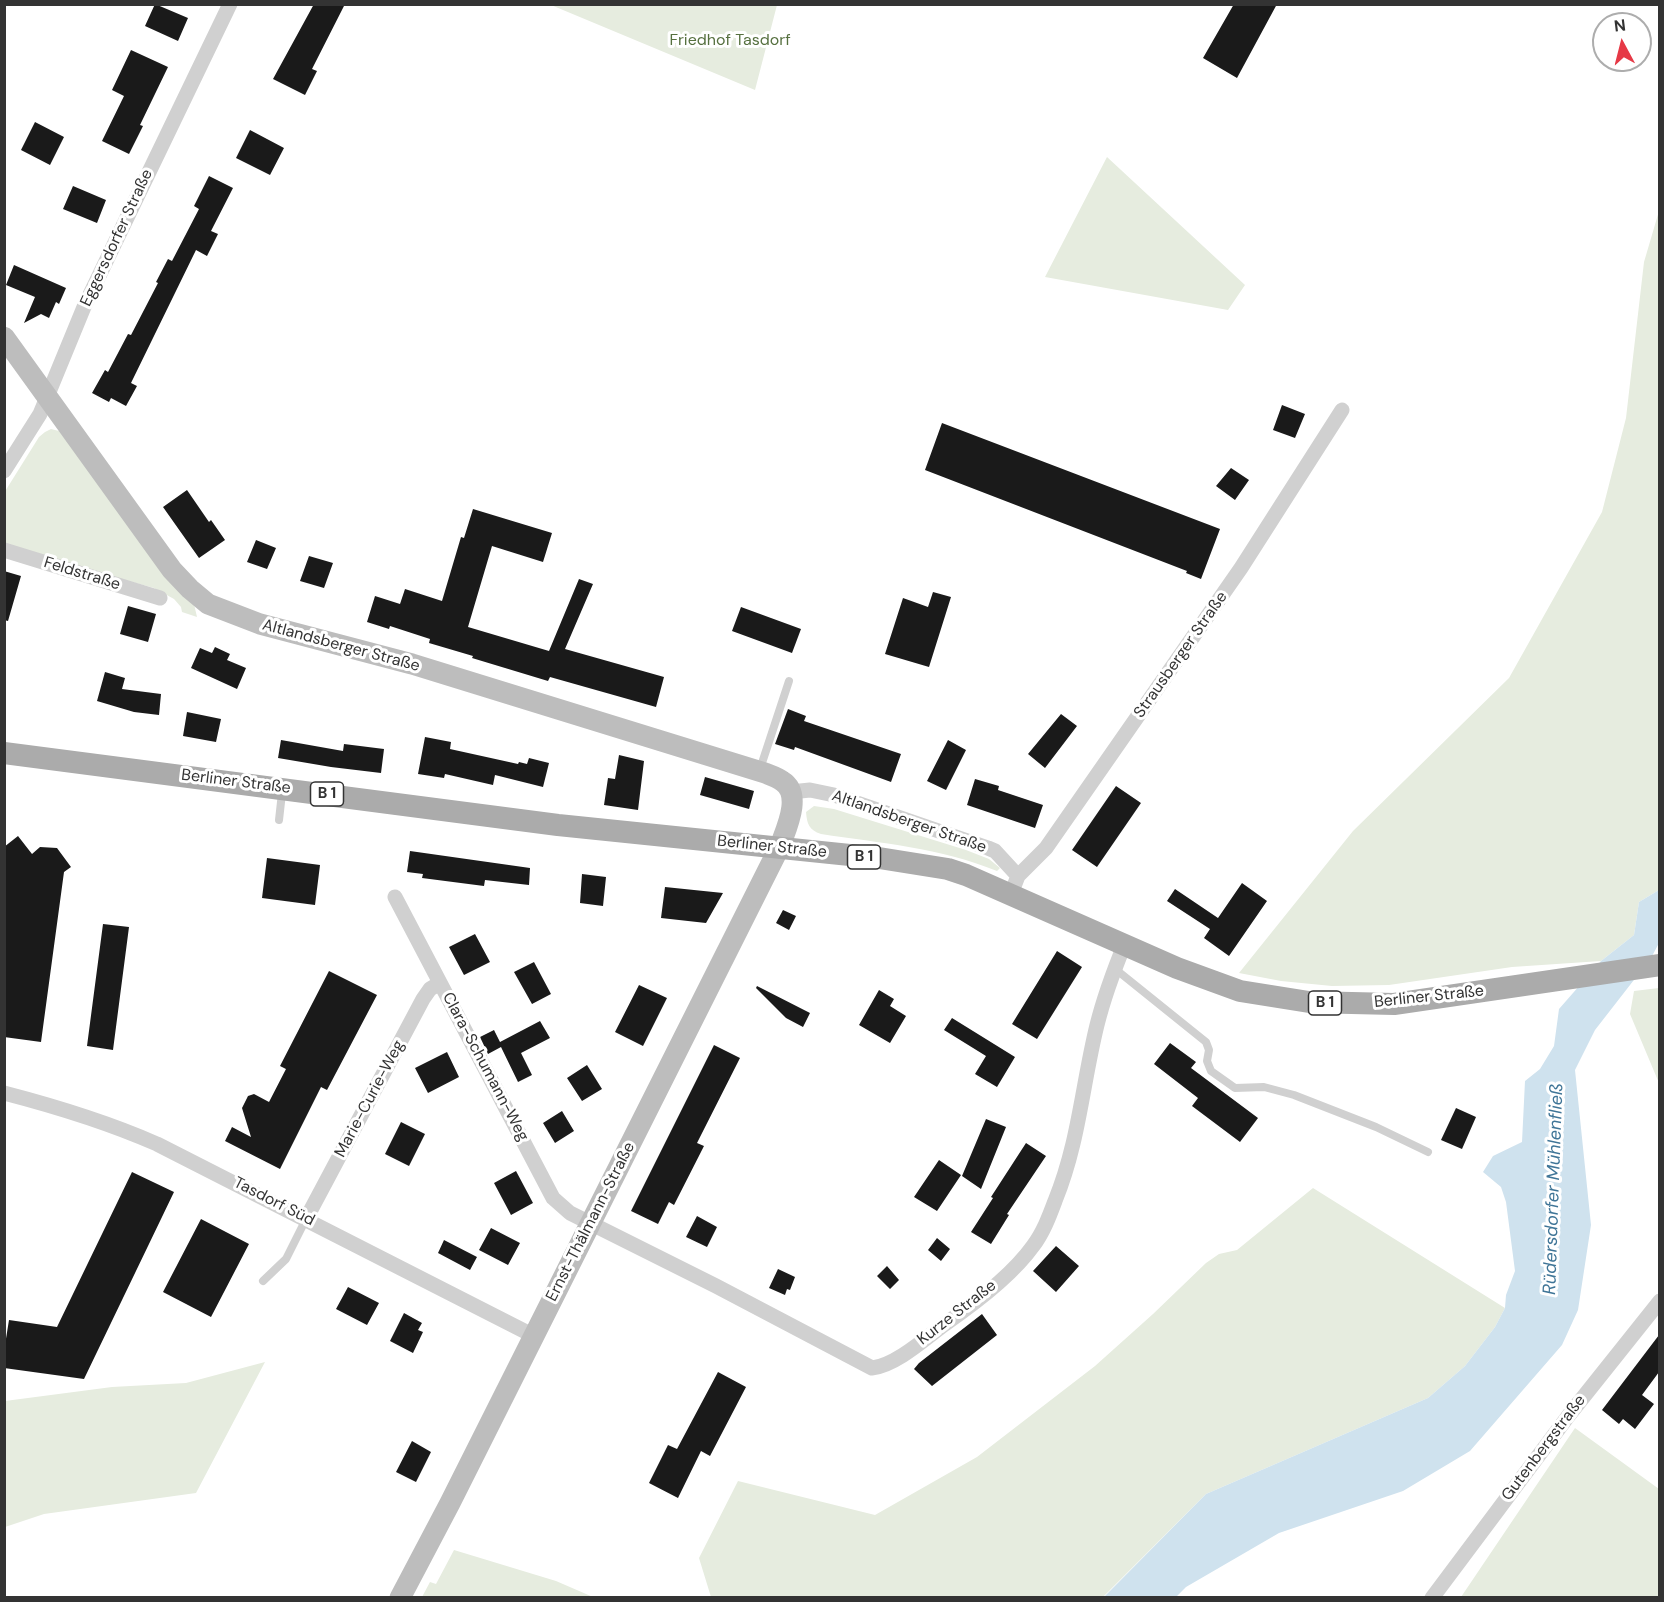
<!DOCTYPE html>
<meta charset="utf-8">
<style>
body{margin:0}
#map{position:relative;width:1664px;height:1602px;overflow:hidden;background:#fff;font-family:"DM Sans",sans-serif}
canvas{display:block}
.frame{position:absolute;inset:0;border:6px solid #333;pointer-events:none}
.north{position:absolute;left:1592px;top:12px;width:60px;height:60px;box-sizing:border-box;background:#fff;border:2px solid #adadad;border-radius:50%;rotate:353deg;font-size:16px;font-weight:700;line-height:24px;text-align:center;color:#333}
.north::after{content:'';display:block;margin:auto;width:21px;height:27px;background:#e63946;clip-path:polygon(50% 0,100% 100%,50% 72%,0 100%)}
</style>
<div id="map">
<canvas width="1664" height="1602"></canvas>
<div class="frame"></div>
<div class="north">N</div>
</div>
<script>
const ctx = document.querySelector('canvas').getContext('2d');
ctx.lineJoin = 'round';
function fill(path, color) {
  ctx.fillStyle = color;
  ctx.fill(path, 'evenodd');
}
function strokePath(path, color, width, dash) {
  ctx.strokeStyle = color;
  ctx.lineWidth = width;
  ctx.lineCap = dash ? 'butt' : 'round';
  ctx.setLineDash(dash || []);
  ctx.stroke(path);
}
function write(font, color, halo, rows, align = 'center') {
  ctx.font = font + ' "DM Sans",sans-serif';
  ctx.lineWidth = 6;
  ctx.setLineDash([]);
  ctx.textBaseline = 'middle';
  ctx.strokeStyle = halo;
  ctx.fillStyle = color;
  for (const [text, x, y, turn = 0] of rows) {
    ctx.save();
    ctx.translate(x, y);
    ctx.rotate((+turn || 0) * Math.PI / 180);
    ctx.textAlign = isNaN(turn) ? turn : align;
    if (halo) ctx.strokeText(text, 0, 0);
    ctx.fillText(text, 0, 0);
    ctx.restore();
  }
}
fill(new Path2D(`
 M551,5H777L755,90Z
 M1107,157L1245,285L1228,310L1045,277Z
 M1659,211V890L1639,902L1634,935L1601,961L1512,967L1389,985L1332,986L1281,981L1239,973L1353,831L1509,678L1602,512L1626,418L1644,262Z
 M51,429L59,431L194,604L197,617L182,612L181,607L174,599L154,588L74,566L5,543L4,493L39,437L45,432Z
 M814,806L834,809L966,850L989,859L1000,868L997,871C941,848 880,843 821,834C809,830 807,824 806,812Z
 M1659,988H1660L1659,1083L1630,1014L1634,991Z
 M1313,1188L1505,1308L1495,1327L1465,1366L1428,1398L1206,1494L1103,1597H711L699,1558L738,1481L875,1515L977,1457L1095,1366L1153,1314L1206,1263L1219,1254L1237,1250Z
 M265,1362L196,1493L44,1514L5,1527V1401L112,1387L186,1383Z
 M1575,1428L1659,1489V1597H1461Z
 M454,1550L556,1581L593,1597H422L430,1582L436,1584Z`), '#e6ecdf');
fill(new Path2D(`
 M1659,890V943L1651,958L1595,1030L1575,1070L1591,1225L1578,1310L1562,1345L1470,1451L1403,1491L1279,1533L1186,1587L1176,1597L1103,1598L1206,1494L1428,1398L1465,1366L1495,1327L1505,1308L1506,1295L1515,1271L1506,1202L1501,1187L1483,1172L1493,1156L1522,1142L1525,1081L1540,1069L1554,1046L1559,1009L1601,961L1634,935L1639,902Z`), '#cfe2ee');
fill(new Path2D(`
 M155,4L188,18L178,41L145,26Z
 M314,4H345L312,69L317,71L305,95L273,79Z
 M1234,4H1277L1237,78L1203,58Z
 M131,50L168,67L140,125L143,126L129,154L102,141L124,96L112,90Z
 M35,122L64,137L50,165L21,150Z
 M250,130L284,148L270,175L236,158Z
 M209,176L233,188L211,231L218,234L207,256L196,250L131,383L137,386L126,406L111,398L109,402L92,393L105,370L108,372L128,334L131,335L158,283L156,282L168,259L172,261L199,209L194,206Z
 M73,186L106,200L97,223L63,209Z
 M14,265L66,288L59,304L56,302L49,318L41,314L24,323L35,297L6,285Z
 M1282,405L1305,414L1295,438L1273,430Z
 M942,423L1220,529L1201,579L1186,573L1187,571L925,470Z
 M1231,468L1249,480L1235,500L1216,486Z
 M187,490L209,522L211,520L225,540L199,558L163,507Z
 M473,509L552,533L543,562L492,546L468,627L549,651L579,579L593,584L565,649L664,677L656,707L550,677L548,681L472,658L473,656L429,643L430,639L390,626L389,629L367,622L375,596L400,604L405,589L442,601L461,537L464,538Z
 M256,540L276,548L267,569L247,562Z
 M309,556L333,563L324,588L300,581Z
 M4,571L21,576L8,621L4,620Z
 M933,592L951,597L929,667L885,654L903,598L928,607Z
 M128,606L156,614L148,642L120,634Z
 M741,607L801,629L792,653L732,631Z
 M215,647L230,654L227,660L246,668L237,689L191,668L200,648L212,653Z
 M105,672L125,678L122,689L161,694L159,715L134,712L97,701Z
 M788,709L806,716L804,721L901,754L891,782L795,747L794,750L775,744Z
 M187,712L221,719L216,742L183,736Z
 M1061,714L1077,726L1045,768L1028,754Z
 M425,737L451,742L450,749L518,764L519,762L527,764L529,758L549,763L543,787L495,775L493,785L445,774L444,778L418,774Z
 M281,740L343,751L344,744L384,749L381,773L331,767L278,758Z
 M948,740L966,750L946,790L927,781Z
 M619,755L644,761L638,810L604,805L608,778L615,779Z
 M705,777L754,791L749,809L700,795Z
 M975,779L999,786L998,790L1043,805L1035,828L967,805Z
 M1116,786L1141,803L1097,867L1072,850Z
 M18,836L32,854L40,847L57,848L71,867L64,872L41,1042L4,1037V847Z
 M410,851L530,868L529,885L485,880L484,886L422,878L423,874L407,872Z
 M267,858L320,865L315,905L262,898Z
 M582,874L606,877L603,906L580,903Z
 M1242,883L1267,901L1229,956L1204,938L1210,929L1167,901L1175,889L1218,918Z
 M665,887L723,893L706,923L661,918Z
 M783,910L796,916L789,930L776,923Z
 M103,924L129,927L113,1050L87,1046Z
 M475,934L490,962L464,975L449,947Z
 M1057,951L1082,967L1037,1039L1012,1024Z
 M534,962L551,994L532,1004L514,972Z
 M329,971L377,995L327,1090L321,1087L280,1169L225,1141L232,1127L251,1137L242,1108L248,1096L254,1094L269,1102L286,1069L280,1066Z
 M639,985L667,998L643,1046L615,1032Z
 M757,986L810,1013L803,1027L786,1018L756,988Z
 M879,990L894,999L890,1006L906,1016L890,1043L859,1025Z
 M952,1018L1015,1057L997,1087L975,1074L986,1056L944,1030Z
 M540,1021L550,1038L521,1053L532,1075L518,1082L501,1047L488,1054L480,1037L494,1030L500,1042Z
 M1170,1043L1196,1062L1191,1068L1258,1118L1240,1142L1192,1106L1198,1098L1154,1064Z
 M714,1045L740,1058L697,1143L704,1146L674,1205L669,1202L658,1224L631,1211Z
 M447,1052L459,1077L428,1093L415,1068Z
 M587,1065L602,1089L582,1101L567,1078Z
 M1456,1108L1476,1117L1462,1149L1441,1140Z
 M562,1111L574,1131L555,1143L543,1123Z
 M986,1119L1006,1127L981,1189L962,1176Z
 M401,1122L425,1134L409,1166L385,1154Z
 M1026,1143L1046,1156L1007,1214L1009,1215L991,1244L971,1232L993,1198L991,1197Z
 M939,1160L961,1175L937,1211L914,1197Z
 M516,1171L533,1203L511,1215L494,1183Z
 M132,1172L174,1192L84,1379L4,1368V1351L9,1320L57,1327Z
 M697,1216L717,1227L707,1247L686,1237Z
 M201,1219L249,1244L211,1317L163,1292Z
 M491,1228L520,1243L508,1265L479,1250Z
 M937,1238L950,1249L941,1261L928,1250Z
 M444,1240L477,1257L470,1270L438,1253Z
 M1056,1246L1079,1266L1056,1292L1033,1271Z
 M887,1266L899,1280L890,1289L877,1276Z
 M778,1269L795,1277L790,1290L787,1289L785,1295L769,1288Z
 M348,1287L379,1303L367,1325L336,1309Z
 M404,1313L422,1323L418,1330L423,1332L413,1353L390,1341Z
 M982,1314L997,1335L932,1386L914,1369L919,1363Z
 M1659,1335V1372L1642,1395L1654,1404L1635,1429L1623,1419L1619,1424L1602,1410Z
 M718,1372L746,1387L710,1456L701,1451L678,1498L649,1483L668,1445L677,1449Z
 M412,1441L431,1452L416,1482L396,1472Z`), '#1a1a1a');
strokePath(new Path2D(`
 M760,769L789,681
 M279,820L282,793
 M1114,968L1206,1042L1209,1050L1207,1061L1211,1071L1235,1088L1264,1087L1294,1095L1376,1127L1428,1152
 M263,1281L286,1259L306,1219`), '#d0d0d0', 8);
strokePath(new Path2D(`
 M4,471L40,414L84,307L230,4
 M4,550L160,598
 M791,792L810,790L834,795L988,848L995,851L1018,876
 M1011,894L1018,876L1046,848L1241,568L1342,410
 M395,897L553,1198L570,1213L716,1286L872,1368C895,1366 926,1338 945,1324C974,1304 1013,1274 1033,1246C1043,1233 1049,1217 1055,1201C1079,1142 1082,1086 1097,1025C1104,997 1114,970 1125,943
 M4,1093C58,1107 107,1122 157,1144L534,1336
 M306,1219L423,999L430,989L440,983
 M1432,1598L1569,1415L1660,1301`), '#d0d0d0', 15);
strokePath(new Path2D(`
 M4,337L172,570L190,589L208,604L260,624L412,664L765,773C770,775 777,777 782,781C803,794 786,829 780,846L450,1503L400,1598`), '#bdbdbd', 21);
strokePath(new Path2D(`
 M4,753L558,825L879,858L948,869L966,875L1177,968L1240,991L1309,1002L1394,1004L1660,965`), '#ababab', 22);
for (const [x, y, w] of [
 [327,794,33],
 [864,857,33],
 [1325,1003,33]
]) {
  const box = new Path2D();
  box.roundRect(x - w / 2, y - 12, w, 24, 4.5);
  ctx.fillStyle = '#fff';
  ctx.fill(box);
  strokePath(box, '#333', 1.5);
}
write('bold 15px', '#333', null, [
 ["B 1",327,794],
 ["B 1",864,857],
 ["B 1",1325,1003]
]);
write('16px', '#56703f', '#fff', [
 ["Friedhof Tasdorf",730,41]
]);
write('16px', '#333', '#fff', [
 ["Eggersdorfer Straße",117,238,-65],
 ["Feldstraße",82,574,17],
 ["Altlandsberger Straße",341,646,15],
 ["Strausberger Straße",1181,655,-55],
 ["Berliner Straße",236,782,7],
 ["Altlandsberger Straße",909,822,19],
 ["Berliner Straße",772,847,6],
 ["Berliner Straße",1429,997,-6],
 ["Clara-Schumann-Weg",485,1067,62],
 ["Marie-Curie-Weg",370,1099,-62],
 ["Tasdorf Süd",274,1202,27],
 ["Ernst-Thälmann-Straße",591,1222,-63],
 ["Kurze Straße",957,1313,-38],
 ["Gutenbergstraße",1544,1448,-53]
]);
write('italic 18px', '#3f7597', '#fff', [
 ["Rüdersdorfer Mühlenfließ",1554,1189,-88]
]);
</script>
